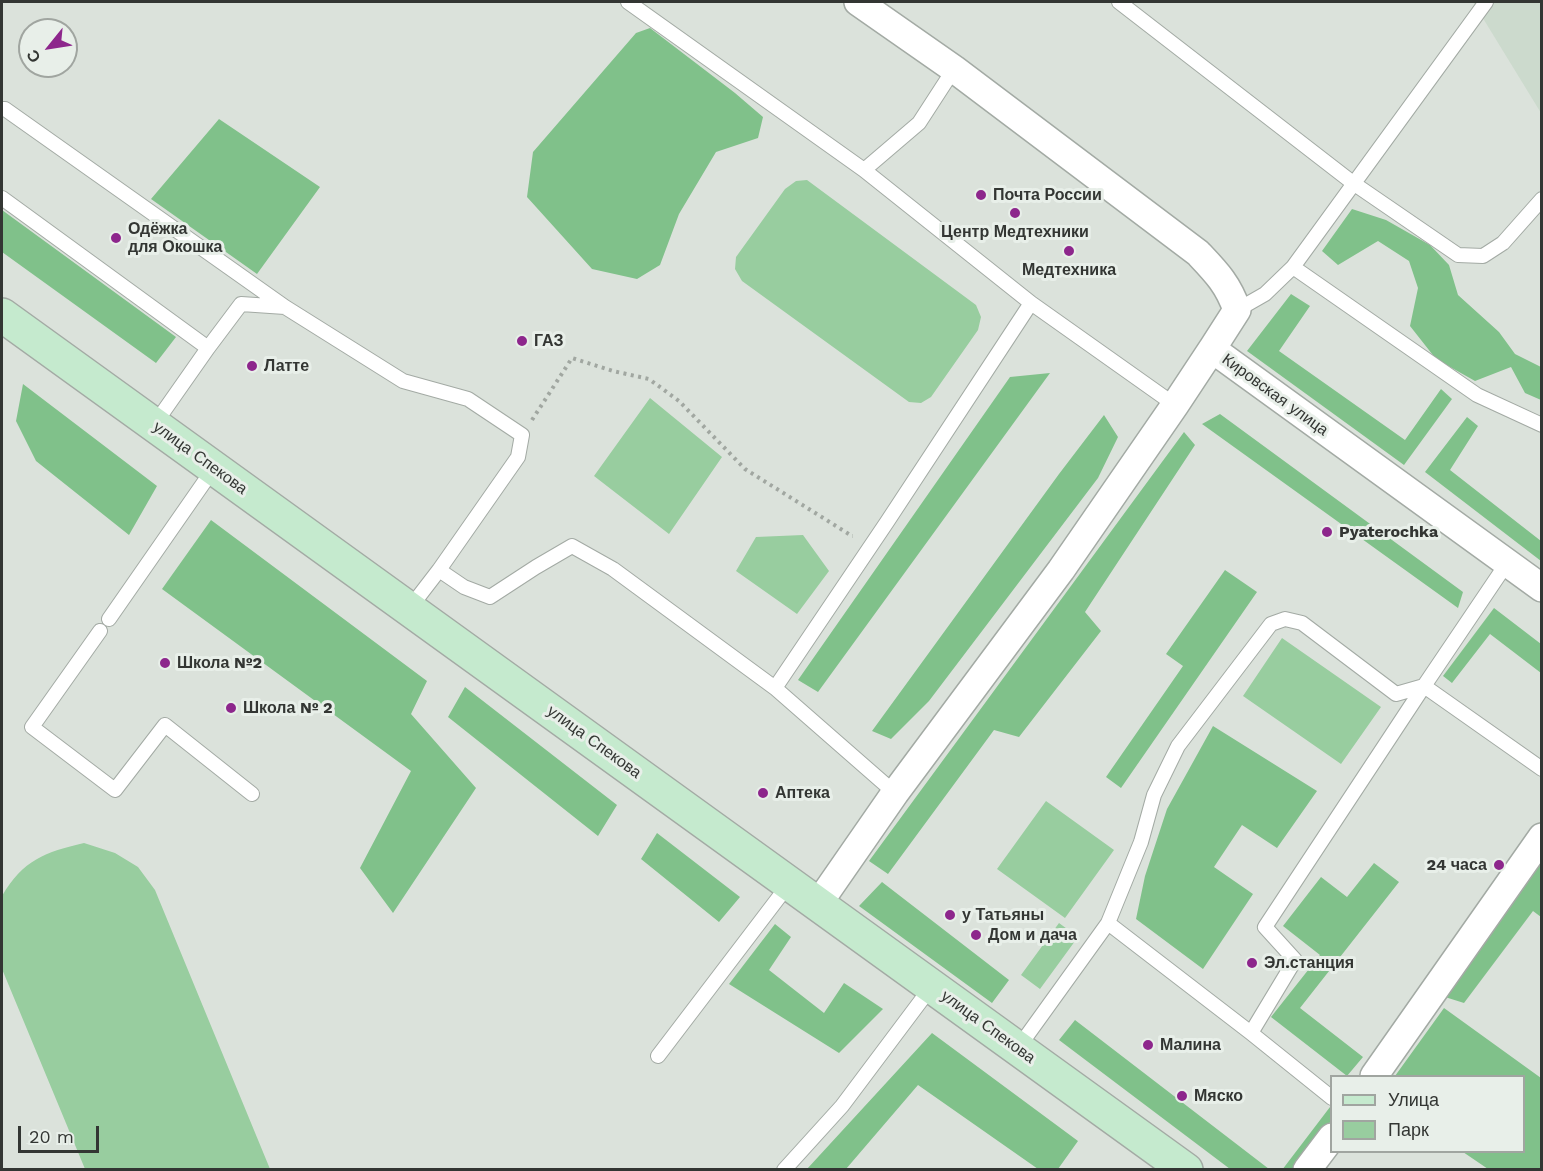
<!DOCTYPE html>
<meta charset="utf-8">
<style>
body{margin:0}
#map{position:relative;width:1543px;height:1171px;overflow:hidden;background:#dbe2db;font-family:"Work Sans",sans-serif}
canvas{display:block}
.frame{position:absolute;inset:0;border:3px solid #333633;pointer-events:none}
.legend{position:absolute;left:1330px;top:1075px;width:195px;height:78px;box-sizing:border-box;background:#e8efe9;border:2px solid #a0a5a0;margin:0;padding:8px 10px;list-style:none;font-size:18px;color:#333633}
.legend li{display:flex;align-items:center;gap:12px;height:30px}
.legend b{width:30px;border:2px solid #a0a5a0}
.north{position:absolute;left:18px;top:18px;width:60px;height:60px;box-sizing:border-box;background:#e8efe9;border:2px solid #a0a5a0;border-radius:50%;rotate:240deg;font-size:16px;font-weight:700;line-height:24px;text-align:center;color:#333633}
.north::after{content:'';display:block;margin:auto;width:21px;height:27px;background:#8d268c;clip-path:polygon(50% 0,100% 100%,50% 72%,0 100%)}
.scale{position:absolute;left:18px;top:1126px;width:81px;height:27px;box-sizing:border-box;border:3px solid #333633;border-top:0;padding-left:8px;font-size:18px;line-height:21px;white-space:nowrap;color:#333633;-webkit-text-stroke:4px #e8efe9;paint-order:stroke}
</style>
<div id="map">
<canvas width="1543" height="1171"></canvas>
<div class="frame"></div>
<ul class="legend">
<li><b style="height:8px;background:#c5eace"></b>Улица</li>
<li><b style="height:16px;background:#98cd9f"></b>Парк</li>
</ul>
<div class="north">С</div>
<div class="scale">20 m</div>
</div>
<script>
const ctx = document.querySelector('canvas').getContext('2d');
ctx.lineJoin = 'round';
function fill(path, color) {
  ctx.fillStyle = color;
  ctx.fill(path, 'evenodd');
}
function strokePath(path, color, width, dash) {
  ctx.strokeStyle = color;
  ctx.lineWidth = width;
  ctx.lineCap = dash ? 'butt' : 'round';
  ctx.setLineDash(dash || []);
  ctx.stroke(path);
}
function write(font, color, halo, rows, align = 'center') {
  ctx.font = font + ' "Work Sans",sans-serif';
  ctx.lineWidth = 6;
  ctx.setLineDash([]);
  ctx.textBaseline = 'middle';
  ctx.strokeStyle = halo;
  ctx.fillStyle = color;
  for (const [text, x, y, turn = 0] of rows) {
    ctx.save();
    ctx.translate(x, y);
    ctx.rotate((+turn || 0) * Math.PI / 180);
    ctx.textAlign = isNaN(turn) ? turn : align;
    if (halo) ctx.strokeText(text, 0, 0);
    ctx.fillText(text, 0, 0);
    ctx.restore();
  }
}
fill(new Path2D(`
 M1473,2H1541V113Z`), '#ccdacd');
fill(new Path2D(`
 M807,180L976,305L981,317L978,330L931,397L921,403L909,402L742,281L735,269L736,257L785,189L796,181Z
 M650,398L722,457L669,534L594,476Z
 M803,535L829,571L797,614L736,571L756,537Z
 M1282,638L1381,707L1341,764L1243,696Z
 M1046,801L1114,850L1065,918L997,869Z
 M84,843L115,853L138,867L155,890L270,1169H85L2,969V896C23,860 45,852 84,843Z
 M1059,923L1078,937L1040,989L1021,975Z`), '#98cd9f');
fill(new Path2D(`
 M650,28L735,93L763,117L758,138L716,152L679,214L660,265L637,279L592,269L527,197L533,152L636,33Z
 M219,119L320,187L257,274L151,199Z
 M1352,209L1386,220L1430,245L1449,265L1458,295L1499,332L1515,354L1541,367V400L1525,393L1511,367L1475,381L1436,359L1410,326L1418,288L1409,261L1378,241L1338,265L1322,251Z
 M2,210L176,337L156,363L2,252Z
 M1291,294L1310,306L1279,351L1405,440L1441,389L1452,399L1404,465L1247,351Z
 M1050,373L818,692L798,680L1010,377Z
 M23,384L157,486L129,535L36,461L16,421Z
 M1220,414L1463,592L1458,608L1202,424Z
 M1104,415L1118,437L1098,478L929,701L891,739L872,731L1059,474Z
 M1467,417L1478,426L1450,470L1541,541V561L1425,472Z
 M1184,432L1195,445L1085,612L1101,631L1019,737L994,730L888,874L869,861Z
 M211,520L427,681L411,714L476,788L393,913L360,868L411,771L162,589Z
 M1225,570L1257,592L1121,788L1106,777L1183,666L1166,654Z
 M1494,608L1541,644V673L1490,634L1452,683L1443,676Z
 M465,687L617,805L598,836L448,717Z
 M1213,726L1317,791L1277,848L1242,825L1214,867L1253,894L1203,969L1136,919L1145,876L1167,809Z
 M657,833L740,897L719,922L641,859Z
 M1374,863L1399,882L1300,1008L1363,1057L1347,1076L1271,1017L1320,955L1283,926L1321,877L1347,897Z
 M1541,863V917L1533,911L1464,1003L1445,997Z
 M882,882L1009,980L992,1003L859,906Z
 M775,924L791,937L769,970L824,1013L844,983L883,1009L839,1053L729,984Z
 M1444,1008L1541,1078V1169H1488L1463,1152H1524V1076H1395Z
 M1075,1020L1269,1169H1230L1059,1040Z
 M932,1033L1078,1141L1058,1169H1038L918,1085L846,1169H807Z
 M1330,1107L1331,1109V1121L1294,1169L1282,1170Z`), '#80c18a');
const service = new Path2D(`
 M628,2L864,170L1031,303L1175,405
 M1119,2L1353,183L1458,255L1483,256L1503,243L1542,199
 M2,109H5L285,307L241,304L208,348L154,425
 M864,170L919,123L954,69
 M2,198L208,348
 M1293,267L1477,395L1542,425
 M285,307L403,381L468,399L522,435L518,457L439,570L409,609
 M1237,310L1265,294L1293,267L1486,2
 M439,570L464,587L490,597L536,567L572,546L613,569L775,688L895,793
 M109,619L214,468
 M100,631L32,727L115,790L165,725L252,794
 M775,688L887,522L1031,303
 M1108,923L1141,842L1154,795L1178,746L1271,624L1285,619L1302,623L1396,694L1424,686L1507,563
 M1251,1033L1295,960L1265,927L1424,686L1542,769
 M1018,1048L1108,923L1251,1033L1332,1098
 M658,1056L789,884
 M784,1170L842,1106L932,986`);
const minor = new Path2D(`
 M858,2L954,69L1198,253C1216,272 1228,284 1237,310L1212,349L1542,588
 M818,904L895,793L1061,570L1175,405L1212,349
 M1374,1076L1542,837
 M1307,1170L1332,1137`);
const secondary = new Path2D(`
 M2,315L1186,1170`);
strokePath(service, '#a3aaa4', 16);
strokePath(minor, '#a3aaa4', 30);
strokePath(secondary, '#a3aaa4', 36);
strokePath(new Path2D(`
 M532,420L572,358L613,371L649,379L679,401L745,469L852,536H853`), '#a1a7a1', 4, [3, 4.5]);
strokePath(service, '#fff', 14);
strokePath(minor, '#fff', 27);
strokePath(secondary, '#c5eace', 33);
for (const [x, y, r, color] of [
 [981,195,6,"#8d268c"],
 [1015,213,6,"#8d268c"],
 [116,238,6,"#8d268c"],
 [1069,251,6,"#8d268c"],
 [522,341,6,"#8d268c"],
 [252,366,6,"#8d268c"],
 [1327,532,6,"#8d268c"],
 [165,663,6,"#8d268c"],
 [231,708,6,"#8d268c"],
 [763,793,6,"#8d268c"],
 [1499,865,6,"#8d268c"],
 [950,915,6,"#8d268c"],
 [976,935,6,"#8d268c"],
 [1252,963,6,"#8d268c"],
 [1148,1045,6,"#8d268c"],
 [1182,1096,6,"#8d268c"]
]) {
  const dot = new Path2D();
  dot.arc(x, y, r, 0, 2 * Math.PI);
  ctx.fillStyle = color;
  ctx.fill(dot);
  strokePath(dot, '#e8efe9', 2);
}
write('bold 16px', '#333633', '#e8efe9', [
 ["Почта России",993,195],
 ["Одёжка",128,229],
 ["для Окошка",128,247],
 ["Центр Медтехники",1015,232,"center"],
 ["Медтехника",1069,270,"center"],
 ["ГАЗ",534,341],
 ["Латте",264,366],
 ["Pyaterochka",1339,532],
 ["Школа №2",177,663],
 ["Школа № 2",243,708],
 ["Аптека",775,793],
 ["24 часа",1487,865,"right"],
 ["у Татьяны",962,915],
 ["Дом и дача",988,935],
 ["Эл.станция",1264,963],
 ["Малина",1160,1045],
 ["Мяско",1194,1096]
], 'left');
write('16px', '#333633', '#e8efe9', [
 ["Кировская улица",1275,395,36],
 ["улица Спекова",200,458,36],
 ["улица Спекова",594,742,36],
 ["улица Спекова",988,1027,36]
]);
</script>
